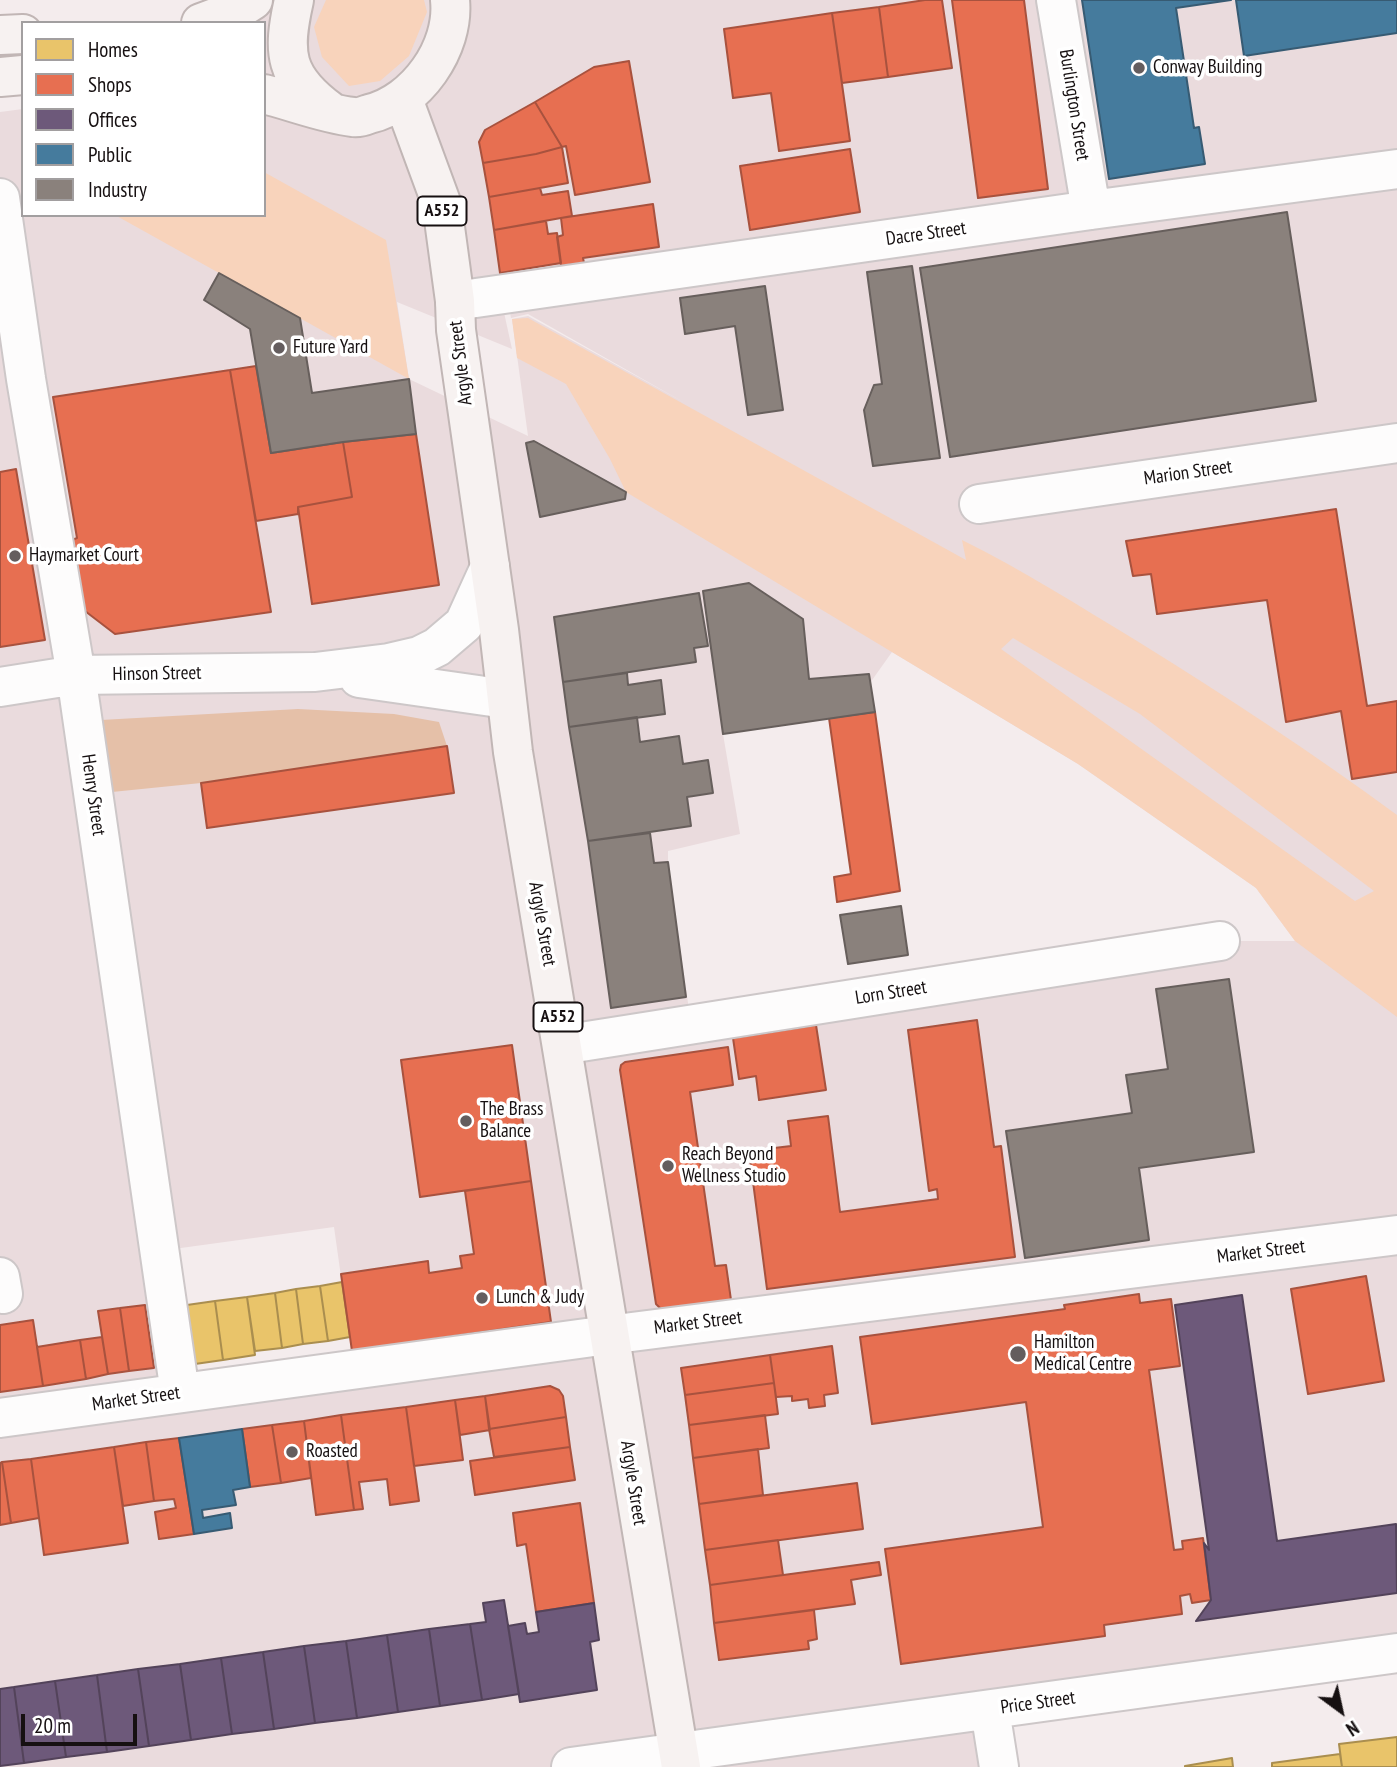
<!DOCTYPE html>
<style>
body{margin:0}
#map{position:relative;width:1397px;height:1767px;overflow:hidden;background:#f4eced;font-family:"PT Sans Narrow",sans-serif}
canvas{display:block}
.legend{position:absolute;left:21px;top:21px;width:245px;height:196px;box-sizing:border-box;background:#fff;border:2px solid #a29fa0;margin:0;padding:9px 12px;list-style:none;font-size:21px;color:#161011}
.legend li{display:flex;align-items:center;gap:14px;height:35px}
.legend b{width:35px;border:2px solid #a29fa0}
.north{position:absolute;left:1306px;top:1676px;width:70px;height:70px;-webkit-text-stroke:5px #fff;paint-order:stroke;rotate:147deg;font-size:19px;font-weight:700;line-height:28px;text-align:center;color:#161011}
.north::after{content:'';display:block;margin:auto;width:24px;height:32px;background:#161011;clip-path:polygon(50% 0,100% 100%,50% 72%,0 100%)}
.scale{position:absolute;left:21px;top:1714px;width:116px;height:32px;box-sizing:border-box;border:4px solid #161011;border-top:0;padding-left:9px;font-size:21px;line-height:24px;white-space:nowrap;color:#161011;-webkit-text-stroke:5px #fff;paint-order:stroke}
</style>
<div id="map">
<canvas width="1397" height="1767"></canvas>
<ul class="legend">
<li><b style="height:19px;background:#e9c46a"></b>Homes</li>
<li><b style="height:19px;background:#e76f51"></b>Shops</li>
<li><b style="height:19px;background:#6d597a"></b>Offices</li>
<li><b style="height:19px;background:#457b9d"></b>Public</li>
<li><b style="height:19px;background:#8a817c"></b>Industry</li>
</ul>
<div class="north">N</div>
<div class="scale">20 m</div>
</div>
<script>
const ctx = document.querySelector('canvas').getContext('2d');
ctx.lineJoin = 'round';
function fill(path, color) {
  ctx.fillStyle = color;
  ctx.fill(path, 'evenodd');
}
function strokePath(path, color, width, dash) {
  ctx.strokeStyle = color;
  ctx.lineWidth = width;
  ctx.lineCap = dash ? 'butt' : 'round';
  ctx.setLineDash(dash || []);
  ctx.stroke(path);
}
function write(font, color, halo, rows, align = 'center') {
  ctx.font = font + ' "PT Sans Narrow",sans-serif';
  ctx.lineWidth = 7;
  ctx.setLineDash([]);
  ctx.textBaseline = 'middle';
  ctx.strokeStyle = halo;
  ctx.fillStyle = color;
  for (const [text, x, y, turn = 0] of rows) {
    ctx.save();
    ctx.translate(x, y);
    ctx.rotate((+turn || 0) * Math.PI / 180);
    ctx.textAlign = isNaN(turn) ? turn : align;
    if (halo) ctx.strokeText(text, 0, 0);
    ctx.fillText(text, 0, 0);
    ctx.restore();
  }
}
fill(new Path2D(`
 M202,0H1046L1086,207L498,285L512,349L397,302L409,379L528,436L512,319L528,316L685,403L528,314L511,318L507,293L1098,214L1066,0H1397V1653L991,1710L999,1767H0V112L23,109V215H264V23H207ZM892,652L1078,764L1256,888L1295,941H1220L691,1024L668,862V851L740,834L723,734L870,683ZM334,1227L354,1369L180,1393L159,1251Z`), '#eadbdd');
fill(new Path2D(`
 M326,0H424L427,12L409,56L380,81L349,86L322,57L314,27Z
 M264,172L386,240L409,379L115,215H264Z
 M528,318L966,560L962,540C1023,570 1079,606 1137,641C1226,696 1313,753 1397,815V1017L1295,941L1256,888L1078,764L626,492L610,459L566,384L517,358L512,319ZM1013,638L1140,714L1374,891L1355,901L1001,649Z`), '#f8d3bb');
fill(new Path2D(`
 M298,709L394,714L439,722L447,746L201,783L112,792L101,720Z`), '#e5c0a8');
const homes = new Path2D(`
 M342,1282L350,1337L328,1341L320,1286Z
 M320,1286L328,1341L303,1344L296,1289Z
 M296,1289L303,1344L282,1348L275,1293Z
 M275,1293L282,1348L255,1351L247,1297Z
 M247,1297L255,1355L223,1360L215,1301Z
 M215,1301L223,1360L195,1364L187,1305Z
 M1397,1737V1767H1342L1339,1744Z
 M1340,1754L1342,1767H1272V1763Z
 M1232,1758L1233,1767H1185V1766Z`);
fill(homes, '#e9c46a');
strokePath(homes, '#aa8e4f', 2);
const shops = new Path2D(`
 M925,0H942L952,68L888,77L879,7Z
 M952,0H1024L1048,189L978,198Z
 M879,7L888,77L842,83L832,13Z
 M832,13L850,141L779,151L771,93L733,98L724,29Z
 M629,61L650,182L575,195L566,146L562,147L535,102L594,67Z
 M535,102L562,147L536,154L483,163L479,142L485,130Z
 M562,147L568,183L489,197L483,163L536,154Z
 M850,149L860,212L750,230L740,166Z
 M540,188L542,195L568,191L572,216L494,230L489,197Z
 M653,204L659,247L583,258L584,263L561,266L557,237L563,235L561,218Z
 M546,221L548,234L557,233L561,263L500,273L494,230Z
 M256,366L271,453L343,442L352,497L298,507V514L256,521L230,370Z
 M230,370L271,612L115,634L85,611L72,540L77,538L53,397Z
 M416,434L439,585L312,604L298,507L352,497L343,442Z
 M16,469L45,640L0,647V472Z
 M1336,509L1367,706L1397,701V772L1352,779L1341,711L1286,722L1267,600L1157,614L1151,574L1133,576L1126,541Z
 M875,712L900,891L837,902L834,877L851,874L829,718Z
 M447,746L454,793L207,828L201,783Z
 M977,1020L994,1147L1001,1146L1015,1257L767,1289L749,1151L791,1146L788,1121L828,1116L840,1212L938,1199L937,1189L929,1191L908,1030Z
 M816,1025L826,1090L759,1100L756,1076L739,1079L733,1038Z
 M512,1045L531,1181L420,1197L401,1060Z
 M728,1047L733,1085L690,1092L715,1266L726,1265L731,1300L662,1310L656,1304L620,1070L621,1065L625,1062Z
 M531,1181L551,1322L352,1351L341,1274L428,1261L429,1273L462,1268L460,1256L474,1254L465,1191Z
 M1366,1276L1384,1381L1308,1394L1291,1289Z
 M1139,1294L1140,1303L1171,1299L1180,1366L1149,1370L1174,1550L1183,1549L1182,1541L1203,1538L1211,1600L1192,1603L1190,1594L1180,1596L1182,1614L1104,1625L1105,1636L901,1664L885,1549L1043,1527L1026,1402L872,1424L860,1337L1065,1309L1064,1305Z
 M145,1305L154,1368L129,1371L120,1308Z
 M120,1308L129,1371L108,1374L98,1311Z
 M33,1320L43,1386L0,1392V1325Z
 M102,1337L108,1374L86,1379L80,1340Z
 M80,1340L86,1379L43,1386L37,1347Z
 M832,1346L838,1393L824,1395L825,1406L809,1408L808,1399L792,1401V1396L776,1397L770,1355Z
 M770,1355L774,1383L685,1395L681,1368Z
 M774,1383L778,1414L689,1425L685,1395Z
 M550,1386L559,1390L563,1396L566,1417L489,1429L485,1396Z
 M485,1396L490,1430L460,1435L455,1400Z
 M455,1400L463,1460L414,1466L406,1407Z
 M406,1407L419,1501L390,1505L387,1479L359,1482L363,1509L354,1510L341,1415Z
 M341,1415L354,1510L316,1515L304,1421Z
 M765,1415L769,1448L693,1458L689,1425Z
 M566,1417L570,1447L494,1457L489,1429Z
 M304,1421L311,1478L281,1483L272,1425Z
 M272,1425L281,1483L250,1487L242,1429Z
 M179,1438L194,1534L159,1539L155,1512L176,1508L174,1499L154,1501L146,1442Z
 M146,1442L154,1501L123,1506L114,1447Z
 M114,1447L128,1543L44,1555L31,1459Z
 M570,1447L575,1480L475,1495L470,1461Z
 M758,1449L763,1495L699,1504L693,1458Z
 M31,1459L39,1518L11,1523L2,1462Z
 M2,1462L11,1523L0,1525V1463Z
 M857,1483L863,1529L705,1550L699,1504Z
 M580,1503L594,1603L536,1612L526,1544L517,1546L513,1513Z
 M778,1540L783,1575L710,1585L705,1550Z
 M879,1562L881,1575L851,1580L855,1604L714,1623L710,1585Z
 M814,1610L817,1639L808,1641L809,1649L719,1660L714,1623Z`);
fill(shops, '#e76f51');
strokePath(shops, '#a8523e', 2);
const offices = new Path2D(`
 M1242,1295L1277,1541L1396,1524L1397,1593L1196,1621L1211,1600L1204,1543L1209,1550L1175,1305Z
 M504,1600L519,1694L482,1700L470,1624L486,1622L483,1603Z
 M594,1603L599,1640L590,1642L597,1690L520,1702L508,1626L525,1623L527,1634L539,1632L536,1612Z
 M470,1624L482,1700L440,1706L429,1629Z
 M429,1629L440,1706L398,1712L387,1635Z
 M387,1635L398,1712L357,1718L346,1641Z
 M346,1641L357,1718L315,1723L304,1646Z
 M304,1646L315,1723L274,1729L263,1652Z
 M263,1652L274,1729L232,1734L221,1658Z
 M221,1658L232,1734L191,1740L180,1664Z
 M180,1664L191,1740L149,1746L138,1669Z
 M138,1669L149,1746L107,1752L97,1675Z
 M97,1675L107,1752L66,1757L55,1681Z
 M55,1681L66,1757L24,1763L14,1687Z
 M14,1687L24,1763L0,1766V1689Z`);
fill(offices, '#6d597a');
strokePath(offices, '#53435a', 2);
const public = new Path2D(`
 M1082,0H1231L1176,8L1194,128L1199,127L1205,164L1109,179Z
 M1236,0H1397V33L1244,56Z
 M242,1429L250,1487L233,1490L236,1505L202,1510L203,1518L230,1513L232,1528L194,1534L179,1438Z`);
fill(public, '#457b9d');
strokePath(public, '#375b73', 2);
const industry = new Path2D(`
 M1287,212L1316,401L950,457L920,268Z
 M912,266L940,458L873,466L864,410L874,385L882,384L867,272Z
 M219,273L300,318L312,393L409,379L416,434L343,442L271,453L250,329L204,300Z
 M765,286L783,410L748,415L735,326L685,334L680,298Z
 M534,441L626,492L625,499L540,517L526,443Z
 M749,583L803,619L809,679L869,674L875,712L723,734L703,591Z
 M699,593L708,646L694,648L696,662L563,682L554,617Z
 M627,673L628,685L661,680L665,714L569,727L563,682Z
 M637,717L640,742L679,736L683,764L708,760L713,793L687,797L691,826L588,841L569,727Z
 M650,833L654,863L668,862L686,997L611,1008L588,841Z
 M901,906L908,955L848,964L840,915Z
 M1229,979L1254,1152L1139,1168L1149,1240L1025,1258L1006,1131L1132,1113L1126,1075L1168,1069L1156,989Z`);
fill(industry, '#8a817c');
strokePath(industry, '#675f5c', 2);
const street = new Path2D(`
 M1056,0L1091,210
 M0,198L26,379L76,675L180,1393
 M455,301L1091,210L1397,169
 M979,504L1397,443
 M359,678L506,699
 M0,687L76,675L315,672L389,663L419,656L437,647L464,624L490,567
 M562,1045L1220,941
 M0,1277L3,1294
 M0,1418L608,1335L1397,1235
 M990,1710L999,1767
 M571,1767L1397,1653`);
const primary = new Path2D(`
 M294,0C282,53 284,77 330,111
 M201,23L239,9L253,0
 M0,35L23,34
 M0,77L23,75
 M264,94C292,101 325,114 353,117C358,118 364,116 369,114C416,103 455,48 450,0
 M403,99L442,205L455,301L456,330L499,630L513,752L681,1767`);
strokePath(street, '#cdc7c8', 42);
strokePath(primary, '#c1b6b5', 42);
strokePath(street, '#fdfcfc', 38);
strokePath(primary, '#f7f2f1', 38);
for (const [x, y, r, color] of [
 [1139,68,7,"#645d5e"],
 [279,348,7,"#645d5e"],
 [15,556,7,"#645d5e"],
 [466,1121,7,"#645d5e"],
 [668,1166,7,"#645d5e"],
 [482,1298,7,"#645d5e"],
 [1018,1354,9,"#645d5e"],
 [292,1452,7,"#645d5e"]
]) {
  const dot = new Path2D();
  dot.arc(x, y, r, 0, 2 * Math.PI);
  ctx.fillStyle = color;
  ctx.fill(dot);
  strokePath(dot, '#fff', 2.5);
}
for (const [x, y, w] of [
 [442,211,49],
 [558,1017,49]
]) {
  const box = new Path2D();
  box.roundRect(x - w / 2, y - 14.5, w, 29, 5);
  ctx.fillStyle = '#fff';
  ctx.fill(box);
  strokePath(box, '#161011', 2);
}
write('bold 18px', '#161011', null, [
 ["A552",442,211],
 ["A552",558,1017]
]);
write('19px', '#161011', '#fff', [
 ["Conway Building",1153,68],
 ["Future Yard",293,348],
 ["Haymarket Court",29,556],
 ["The Brass",480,1110],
 ["Balance",480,1132],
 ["Reach Beyond",682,1155],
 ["Wellness Studio",682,1177],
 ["Lunch & Judy",496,1298],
 ["Hamilton",1034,1343],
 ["Medical Centre",1034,1365],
 ["Roasted",306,1452]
], 'left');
write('19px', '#161011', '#fff', [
 ["Burlington Street",1074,105,81],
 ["Dacre Street",926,234,-8],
 ["Argyle Street",461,363,-97],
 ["Marion Street",1188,473,-8],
 ["Hinson Street",157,674,-1],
 ["Henry Street",93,795,82],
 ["Argyle Street",542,924,80],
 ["Lorn Street",891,993,-9],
 ["Market Street",1261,1252,-7],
 ["Market Street",698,1323,-7],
 ["Market Street",136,1399,-8],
 ["Argyle Street",633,1483,81],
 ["Price Street",1038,1703,-8]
]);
</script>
